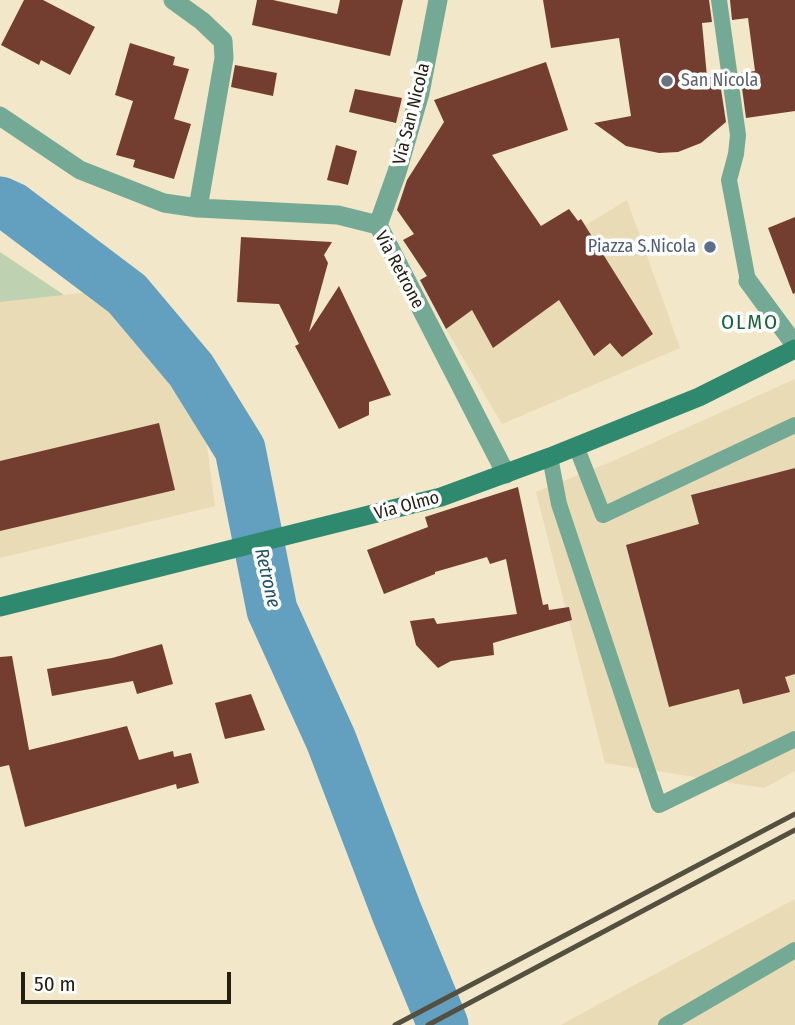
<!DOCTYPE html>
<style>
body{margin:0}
#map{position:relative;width:795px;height:1025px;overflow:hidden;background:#f2e7c8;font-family:"Fira Sans Condensed",sans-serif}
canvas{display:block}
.scale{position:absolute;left:21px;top:972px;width:210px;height:32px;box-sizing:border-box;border:4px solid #231f13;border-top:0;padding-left:9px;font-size:21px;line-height:24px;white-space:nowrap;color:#231f13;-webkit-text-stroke:5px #fff;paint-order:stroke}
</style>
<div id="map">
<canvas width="795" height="1025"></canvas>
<div class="scale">50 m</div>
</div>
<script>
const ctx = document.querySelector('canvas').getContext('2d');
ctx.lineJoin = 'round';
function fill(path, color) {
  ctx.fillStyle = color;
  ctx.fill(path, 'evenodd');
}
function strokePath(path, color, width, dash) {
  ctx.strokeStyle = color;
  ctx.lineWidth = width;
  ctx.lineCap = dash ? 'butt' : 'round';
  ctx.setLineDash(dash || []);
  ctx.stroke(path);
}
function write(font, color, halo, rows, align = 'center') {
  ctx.font = font + ' "Fira Sans Condensed",sans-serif';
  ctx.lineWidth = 7;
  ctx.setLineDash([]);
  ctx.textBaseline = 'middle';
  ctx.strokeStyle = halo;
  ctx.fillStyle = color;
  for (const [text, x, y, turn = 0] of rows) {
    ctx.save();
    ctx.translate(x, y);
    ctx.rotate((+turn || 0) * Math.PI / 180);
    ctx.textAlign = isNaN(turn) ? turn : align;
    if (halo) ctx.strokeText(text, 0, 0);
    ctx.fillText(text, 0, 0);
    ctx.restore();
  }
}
fill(new Path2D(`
 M627,200L680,348L502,424L446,329L472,310L493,347L541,226L569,209L578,221L581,219L586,225Z
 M91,292L189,397L204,424L215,506L0,558V302Z
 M795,379V771L764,788L605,763L536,492L613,461Z
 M795,899V1025H561L601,1003Z`), '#e8dbb5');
fill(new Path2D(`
 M0,252L64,295L0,302Z`), '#bed1b1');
strokePath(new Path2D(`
 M0,202L13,208L127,294L191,370L240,449L272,610L331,740L397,913L443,1025`), '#63a0bf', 51);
fill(new Path2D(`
 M24,0H43L95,27L70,75L41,60L39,65L1,45Z
 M257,0H273L337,14L340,0H403L390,56L252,25Z
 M543,0H709L712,22L702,23L707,77L719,76L726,122L701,143L678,152L659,153L626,146L594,123L631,116L619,38L551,48Z
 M730,0H795V111L746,118L740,73L755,71L748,18L732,20Z
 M130,43L175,57L173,65L189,69L174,119L191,124L174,179L133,167L135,160L116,155L133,101L115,95Z
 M546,62L568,130L492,155L541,226L569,209L578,221L581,219L653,334L622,357L610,343L594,356L559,300L493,348L472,310L446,329L420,280L427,276L403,240L414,234L397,210L407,180L444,122L434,100Z
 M235,65L277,73L273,96L231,87Z
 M355,89L402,98L396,123L349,112Z
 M336,145L357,151L348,185L327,180Z
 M795,217V293L793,294L768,228Z
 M241,237L332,242L324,255L328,263L309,332L339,286L391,395L369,402V415L339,429L295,346L299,344L279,304L237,302Z
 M159,423L175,490L0,531V461Z
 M795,468V674L785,677L790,692L743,704L739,689L669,707L626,545L699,524L691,495Z
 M518,487L543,605L548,604L549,610L569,607L572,620L493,643L494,655L451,661L438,668L416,645L410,621L434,618L437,624L517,614L506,559L490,564L487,557L435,572V574L384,594L367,550L428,527L425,517Z
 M162,644L173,684L137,694L133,681L52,696L47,669L112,658Z
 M12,656L29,750L127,726L139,760L173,751L174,757L191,753L199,783L177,789L176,784L25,827L9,765L0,767V657Z
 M251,694L265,730L225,739L215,703Z`), '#733e30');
strokePath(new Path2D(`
 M719,0L738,135L736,154L729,180L748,281
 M576,446L603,515L795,425
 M550,457L559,504L659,805L795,739
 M666,1025L795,950`), '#74a996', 16);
strokePath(new Path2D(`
 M173,0L202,21L223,41L224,58L198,208
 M0,116L80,170L164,203L198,208L338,215L378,225L506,474
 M378,225L397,172L420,93L438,0
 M748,281L795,345`), '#74a996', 19);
strokePath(new Path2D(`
 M0,607L441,497L550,457L699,397L795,349`), '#2f896f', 19);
strokePath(new Path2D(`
 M395,1025L795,814
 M428,1025L795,830`), '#544f3e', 5);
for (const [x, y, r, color] of [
 [667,81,7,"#6b7280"],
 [710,247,7,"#5c6f8a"]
]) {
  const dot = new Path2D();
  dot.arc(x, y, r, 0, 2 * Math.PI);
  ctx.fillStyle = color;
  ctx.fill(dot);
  strokePath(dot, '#fff', 2.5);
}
write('18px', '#5b616d', '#fff', [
 ["San Nicola",681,81]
], 'left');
write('18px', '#231f13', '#fff', [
 ["Via San Nicola",412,114,-76],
 ["Via Retrone",399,270,62],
 ["Via Olmo",407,506,-15]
]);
write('18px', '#4e5e75', '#fff', [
 ["Piazza S.Nicola",696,247]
], 'right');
write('italic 19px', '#215269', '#fff', [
 ["Retrone",267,578,77]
]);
ctx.letterSpacing = '2px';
write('21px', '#17643b', '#fff', [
 ["OLMO",750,323]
]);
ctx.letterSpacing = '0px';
</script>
